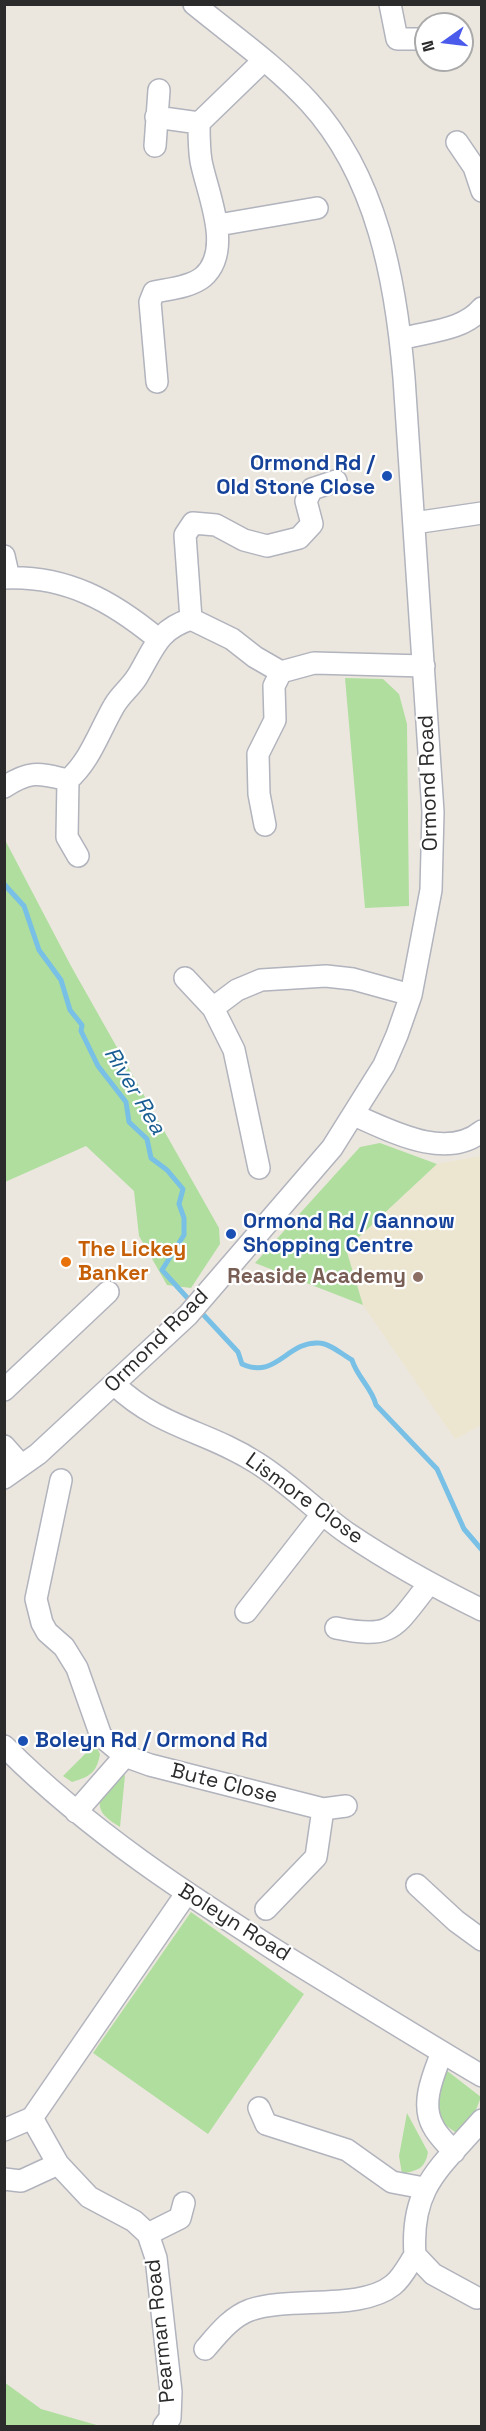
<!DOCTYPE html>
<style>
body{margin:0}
#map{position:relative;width:486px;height:2431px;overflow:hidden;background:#ece7de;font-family:"Space Grotesk",sans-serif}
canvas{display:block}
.frame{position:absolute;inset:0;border:6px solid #2b2b2b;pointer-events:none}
.north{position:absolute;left:414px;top:12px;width:60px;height:60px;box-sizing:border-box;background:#fff;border:2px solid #aaa;border-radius:50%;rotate:256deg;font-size:16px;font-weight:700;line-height:24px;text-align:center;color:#2b2b2b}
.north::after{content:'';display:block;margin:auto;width:21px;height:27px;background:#4a5bec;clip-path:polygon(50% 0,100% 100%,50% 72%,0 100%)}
</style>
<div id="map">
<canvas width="486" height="2431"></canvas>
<div class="frame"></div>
<div class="north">N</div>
</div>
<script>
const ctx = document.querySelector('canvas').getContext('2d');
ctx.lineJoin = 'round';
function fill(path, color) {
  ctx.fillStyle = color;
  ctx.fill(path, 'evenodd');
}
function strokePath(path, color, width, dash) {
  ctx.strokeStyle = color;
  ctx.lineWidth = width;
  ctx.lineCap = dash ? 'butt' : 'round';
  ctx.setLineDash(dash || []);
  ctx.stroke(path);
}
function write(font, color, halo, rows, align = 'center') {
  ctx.font = font + ' "Space Grotesk",sans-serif';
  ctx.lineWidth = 4.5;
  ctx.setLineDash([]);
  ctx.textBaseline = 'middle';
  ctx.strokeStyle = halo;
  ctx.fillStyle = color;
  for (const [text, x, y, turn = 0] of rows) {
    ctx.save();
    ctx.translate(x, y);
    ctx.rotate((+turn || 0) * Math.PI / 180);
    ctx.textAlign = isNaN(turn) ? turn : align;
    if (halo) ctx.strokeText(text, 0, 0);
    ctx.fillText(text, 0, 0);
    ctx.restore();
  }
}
fill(new Path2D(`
 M481,1156V1425L455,1439L363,1305L346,1249L437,1164Z`), '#ece5cf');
fill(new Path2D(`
 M345,678L383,679L399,694L407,724L409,906L365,908Z
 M4,838L71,966L219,1228L220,1244L191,1288L167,1285L139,1236L134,1191L86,1146L5,1182Z
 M380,1143L437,1164L346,1249L363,1305L255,1263L360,1147Z
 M95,1744L100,1754C97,1772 90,1777 72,1782L63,1776Z
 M125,1775L120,1827C115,1824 109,1820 105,1816C90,1800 110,1780 125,1775Z
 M191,1912L304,1994L208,2134L93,2053Z
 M446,2070L481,2097L468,2130L455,2132L438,2120L437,2102Z
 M407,2113L428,2152C425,2169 418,2170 402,2174L399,2156Z
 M4,2382L41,2409L100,2426H5Z`), '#afde9f');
strokePath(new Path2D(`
 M4,884L24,906L39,950L61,980L70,1010L82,1025L81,1031L98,1066L126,1102L129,1122L147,1139L151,1158L167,1170L183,1189L179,1204L184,1218V1235L162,1270L192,1303
 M199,1310L238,1352L242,1364C276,1380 287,1341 319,1343C329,1343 343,1355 352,1360C357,1377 372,1388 376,1405L437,1469L464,1529L482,1550`), '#79c0e6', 5);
const minor = new Path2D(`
 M390,4L397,39H426
 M156,117L199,123C199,136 199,149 201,161C207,193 234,250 203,277C191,287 169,289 154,292L150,302L157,382
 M199,123L264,60
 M457,142L474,167L482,191
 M155,146L159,90
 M218,225L317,208
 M401,339C428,331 463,331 482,308
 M414,523L482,513
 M4,556L9,578
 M4,578C66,575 112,601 158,639
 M191,619L185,535L193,523L216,525L244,540L267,546L299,538L312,524L306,501L312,489L336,481
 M68,780L67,837L78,856
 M4,787C31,770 38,773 68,780C90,761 99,732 114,706C120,695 130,688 137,677C154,649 157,630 191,619L232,639L255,657L281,672L314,663L424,666
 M265,825L259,794L258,754L275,720L274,686L281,672
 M185,978L213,1008L234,1050L259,1168
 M213,1008L237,990L261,980L326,976L353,979L411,995
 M354,1115C391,1131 446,1161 482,1131
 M115,1385C160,1428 208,1431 257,1463C289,1483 316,1511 347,1533C390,1562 435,1587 482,1610
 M4,1390L108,1292
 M4,1446L20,1464
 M4,1478L38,1454L188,1315L332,1148L384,1065L397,1035L411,995L431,890L433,812L404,378C396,281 377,176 309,102C275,65 233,36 194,4
 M61,1480L36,1599L42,1623L47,1632L64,1647L77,1668L101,1736L125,1756L150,1765L323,1809L316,1857L266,1909
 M246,1612L323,1513
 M336,1628C395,1640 394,1627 429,1584
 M4,1746C90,1832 189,1896 291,1960C355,1999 418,2038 482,2076
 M323,1809L346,1806
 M76,1812L125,1756
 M417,1885L456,1921L482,1940
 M442,2052C434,2074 420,2103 433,2126C437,2135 447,2144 454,2152
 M259,2108L266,2124L347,2150L392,2182L424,2188
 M32,2118L58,2164L89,2197L134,2221L148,2234L156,2258L171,2392L170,2418L164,2426
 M4,2130L32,2118L186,1894
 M4,2179L21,2181L58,2164
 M148,2234L180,2218L184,2203
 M415,2255L433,2274L477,2298
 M205,2349C218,2334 231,2317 250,2310C291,2296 361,2311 393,2285C402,2278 409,2264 415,2255C410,2187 440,2168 482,2120`);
strokePath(minor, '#b1b3bd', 24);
strokePath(minor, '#fff', 21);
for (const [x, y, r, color] of [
 [387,476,6,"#1a4fb4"],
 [231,1234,6,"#1a4fb4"],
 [66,1262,6,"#e8710a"],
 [418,1277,6,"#8d6e63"],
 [23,1741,6,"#1a4fb4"]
]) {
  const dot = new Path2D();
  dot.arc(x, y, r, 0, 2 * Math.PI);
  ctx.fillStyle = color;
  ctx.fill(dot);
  strokePath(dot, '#fff', 2);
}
write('bold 21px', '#164399', '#fff', [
 ["Ormond Rd /",375,464,"right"],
 ["Old Stone Close",375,488,"right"],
 ["Ormond Rd / Gannow",243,1222],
 ["Shopping Centre",243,1246],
 ["Boleyn Rd / Ormond Rd",35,1741]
], 'left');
write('21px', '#2b2b2b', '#fff', [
 ["Ormond Road",429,783,-92],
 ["Ormond Road",157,1341,-45],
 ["Lismore Close",304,1499,36],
 ["Bute Close",224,1784,14],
 ["Boleyn Road",234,1923,32],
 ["Pearman Road",161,2331,-96]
]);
write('bold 21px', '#c56008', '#fff', [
 ["The Lickey",78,1250],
 ["Banker",78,1274]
], 'left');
write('bold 21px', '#785e54', '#fff', [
 ["Reaside Academy",406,1277]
], 'right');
write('italic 22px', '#185e92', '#fff', [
 ["River Rea",134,1091,59]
]);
</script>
